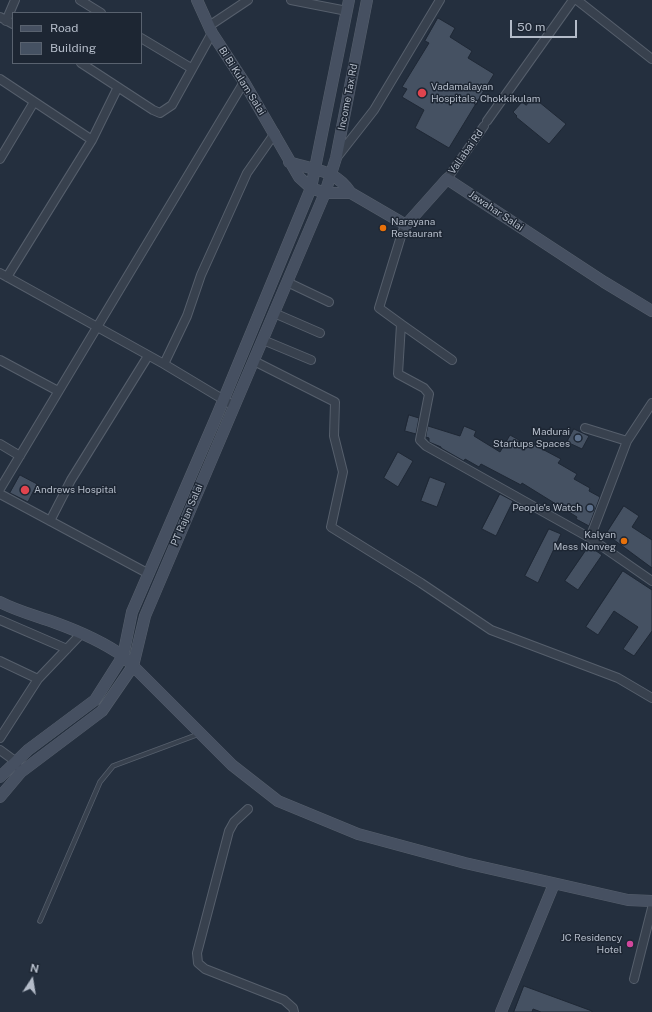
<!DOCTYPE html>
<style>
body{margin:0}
#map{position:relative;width:652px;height:1012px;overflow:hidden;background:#242f3e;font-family:"Public Sans",sans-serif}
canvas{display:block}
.legend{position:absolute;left:12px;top:12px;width:130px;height:52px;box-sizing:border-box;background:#1d2633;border:1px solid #59626f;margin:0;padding:5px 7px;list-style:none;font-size:12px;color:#b4bcc9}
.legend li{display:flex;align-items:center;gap:8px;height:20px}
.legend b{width:20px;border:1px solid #59626f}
.north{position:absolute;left:12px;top:960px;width:40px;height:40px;-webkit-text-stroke:3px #1d2633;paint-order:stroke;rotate:12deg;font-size:11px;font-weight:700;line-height:16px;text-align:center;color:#b4bcc9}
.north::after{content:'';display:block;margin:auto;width:14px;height:18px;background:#b4bcc9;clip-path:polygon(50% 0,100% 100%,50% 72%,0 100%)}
.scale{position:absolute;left:510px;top:20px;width:67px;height:18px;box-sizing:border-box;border:2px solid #b4bcc9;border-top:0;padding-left:5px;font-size:12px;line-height:14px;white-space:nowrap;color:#b4bcc9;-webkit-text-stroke:3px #1d2633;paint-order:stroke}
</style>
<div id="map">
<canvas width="652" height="1012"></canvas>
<ul class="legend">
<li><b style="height:5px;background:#465061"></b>Road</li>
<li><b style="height:11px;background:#455162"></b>Building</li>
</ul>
<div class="north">N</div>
<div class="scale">50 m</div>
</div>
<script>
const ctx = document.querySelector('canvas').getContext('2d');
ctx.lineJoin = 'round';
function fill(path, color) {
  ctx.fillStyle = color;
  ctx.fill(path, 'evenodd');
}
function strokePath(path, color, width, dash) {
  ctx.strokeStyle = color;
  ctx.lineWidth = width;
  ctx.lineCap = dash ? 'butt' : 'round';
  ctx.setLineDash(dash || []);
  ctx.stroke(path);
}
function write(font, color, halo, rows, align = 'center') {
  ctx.font = font + ' "Public Sans",sans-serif';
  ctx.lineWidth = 3;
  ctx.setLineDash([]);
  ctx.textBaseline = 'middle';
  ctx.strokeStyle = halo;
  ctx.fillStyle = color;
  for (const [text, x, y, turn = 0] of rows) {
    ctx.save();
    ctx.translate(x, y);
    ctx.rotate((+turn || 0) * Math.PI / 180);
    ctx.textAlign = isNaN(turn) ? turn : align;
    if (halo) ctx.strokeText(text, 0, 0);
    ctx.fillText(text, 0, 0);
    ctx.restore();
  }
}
const building = new Path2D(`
 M438,18L455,28L450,37L472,51L468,58L494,74L449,148L415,128L424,110L402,97L407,89L402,87L429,43L425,41Z
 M533,97L566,124L549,144L516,117L517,116L513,112L522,102L526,105Z
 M409,415L419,418L416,434L405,431Z
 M428,426L460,436L464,426L476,431L474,436L500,452L510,435L526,444L527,441L561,459L558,463L577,474L574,479L590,488L589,491L600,497L589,526L576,519L577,517L522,483L521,485L481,464L479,467L465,459L464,461L462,460L441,448V447L429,442V438L426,437Z
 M574,429L589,436L582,449L567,442Z
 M398,452L413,461L398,487L384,478Z
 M20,475L37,484L28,502L10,493Z
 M430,477L446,483L437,507L421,501Z
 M500,494L513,501L496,536L482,529Z
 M624,506L639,516L632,527L652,540V568L606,534Z
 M549,529L561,534L538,583L525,576Z
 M589,546L602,555L578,590L565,581Z
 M623,571L652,590V631L634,656L623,649L638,627L614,611L598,635L586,627Z
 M524,986L592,1011V1012H541L533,1009L532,1012H514Z`);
fill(building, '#455162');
strokePath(building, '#1f2835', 1);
const lane = new Path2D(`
 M40,921L100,782L113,766L199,734`);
const street = new Path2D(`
 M80,0L101,13
 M291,0L347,11
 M577,0L652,59
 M0,17L13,24
 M6,21L15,0
 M209,26L248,0
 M141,38L191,68
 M81,63L153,110L160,113L172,105L212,33
 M0,79L92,140
 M487,121L573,0
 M338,156L374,110L440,0
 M0,159L34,102
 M447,179L484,126
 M406,225L402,233L379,308L401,324L398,374L424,388L429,394L420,440L426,446L590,538L652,581
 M0,273L164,364L234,406
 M7,277L92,140L118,87
 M287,282L329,302
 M274,313L320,333
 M401,324L452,360
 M263,340L311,360
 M0,360L58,391
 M254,361L335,402L334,436L343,472L331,527L421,583L491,630L618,678L652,698
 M164,364L187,316L201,275L247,173L275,133
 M585,428L627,441
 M0,444L20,456
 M0,489L244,82
 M0,494L149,574
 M50,521L71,480L148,356
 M590,538L627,441L652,403
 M0,620L67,649
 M0,661L38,679
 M0,738L38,679L81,634
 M0,750L15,761L18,767
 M248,809L234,822L229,831L197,953L198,963L205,969L284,1000L293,1008L294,1012
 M634,979L652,908`);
const secondary = new Path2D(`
 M197,0L212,33L244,82L299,177L311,188L325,193H351L406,225L447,179L604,282L652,311
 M289,162C315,171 334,168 351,193
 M0,602C17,611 37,616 56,623C78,631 103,642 123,656L232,765L278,801L358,834L465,863L628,900L652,901
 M0,777L28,750L95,700L123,656L132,612L218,413L311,188L349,0
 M0,797L21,772L102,711L133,666L145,616L325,193L336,158L367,0
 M501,1012L554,884`);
strokePath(lane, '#565f6c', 5.5);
strokePath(street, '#565f6c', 10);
strokePath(secondary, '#565f6c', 12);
strokePath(lane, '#38414e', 4);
strokePath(street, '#38414e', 8);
strokePath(secondary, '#465061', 11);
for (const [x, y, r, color] of [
 [422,93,5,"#e0444e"],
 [383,228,4,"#e8710a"],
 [578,438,4,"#5c6f8a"],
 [25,490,5,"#e0444e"],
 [590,508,4,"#5c6f8a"],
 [624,541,4,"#e8710a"],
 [630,944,4,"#d1479c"]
]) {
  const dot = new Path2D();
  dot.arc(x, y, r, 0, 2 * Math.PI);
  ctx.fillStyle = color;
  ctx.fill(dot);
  strokePath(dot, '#1d2633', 1.5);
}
write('10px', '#b4bcc9', '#1d2633', [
 ["Bi Bi Kulam Salai",242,81,58],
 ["Income Tax Rd",348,97,-79],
 ["Vallabai Rd",466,152,-55],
 ["Jawahar Salai",496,211,34],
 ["PT Rajan Salai",187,515,-67]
]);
write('10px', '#b4bcc9', '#1d2633', [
 ["Vadamalayan",431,87,"left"],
 ["Hospitals, Chokkikulam",431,99,"left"],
 ["Narayana",391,222,"left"],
 ["Restaurant",391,234,"left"],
 ["Madurai",570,432],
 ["Startups Spaces",570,444],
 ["Andrews Hospital",34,490,"left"],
 ["People's Watch",582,508],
 ["Kalyan",616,535],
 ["Mess Nonveg",616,547],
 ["JC Residency",622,938],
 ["Hotel",622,950]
], 'right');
</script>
